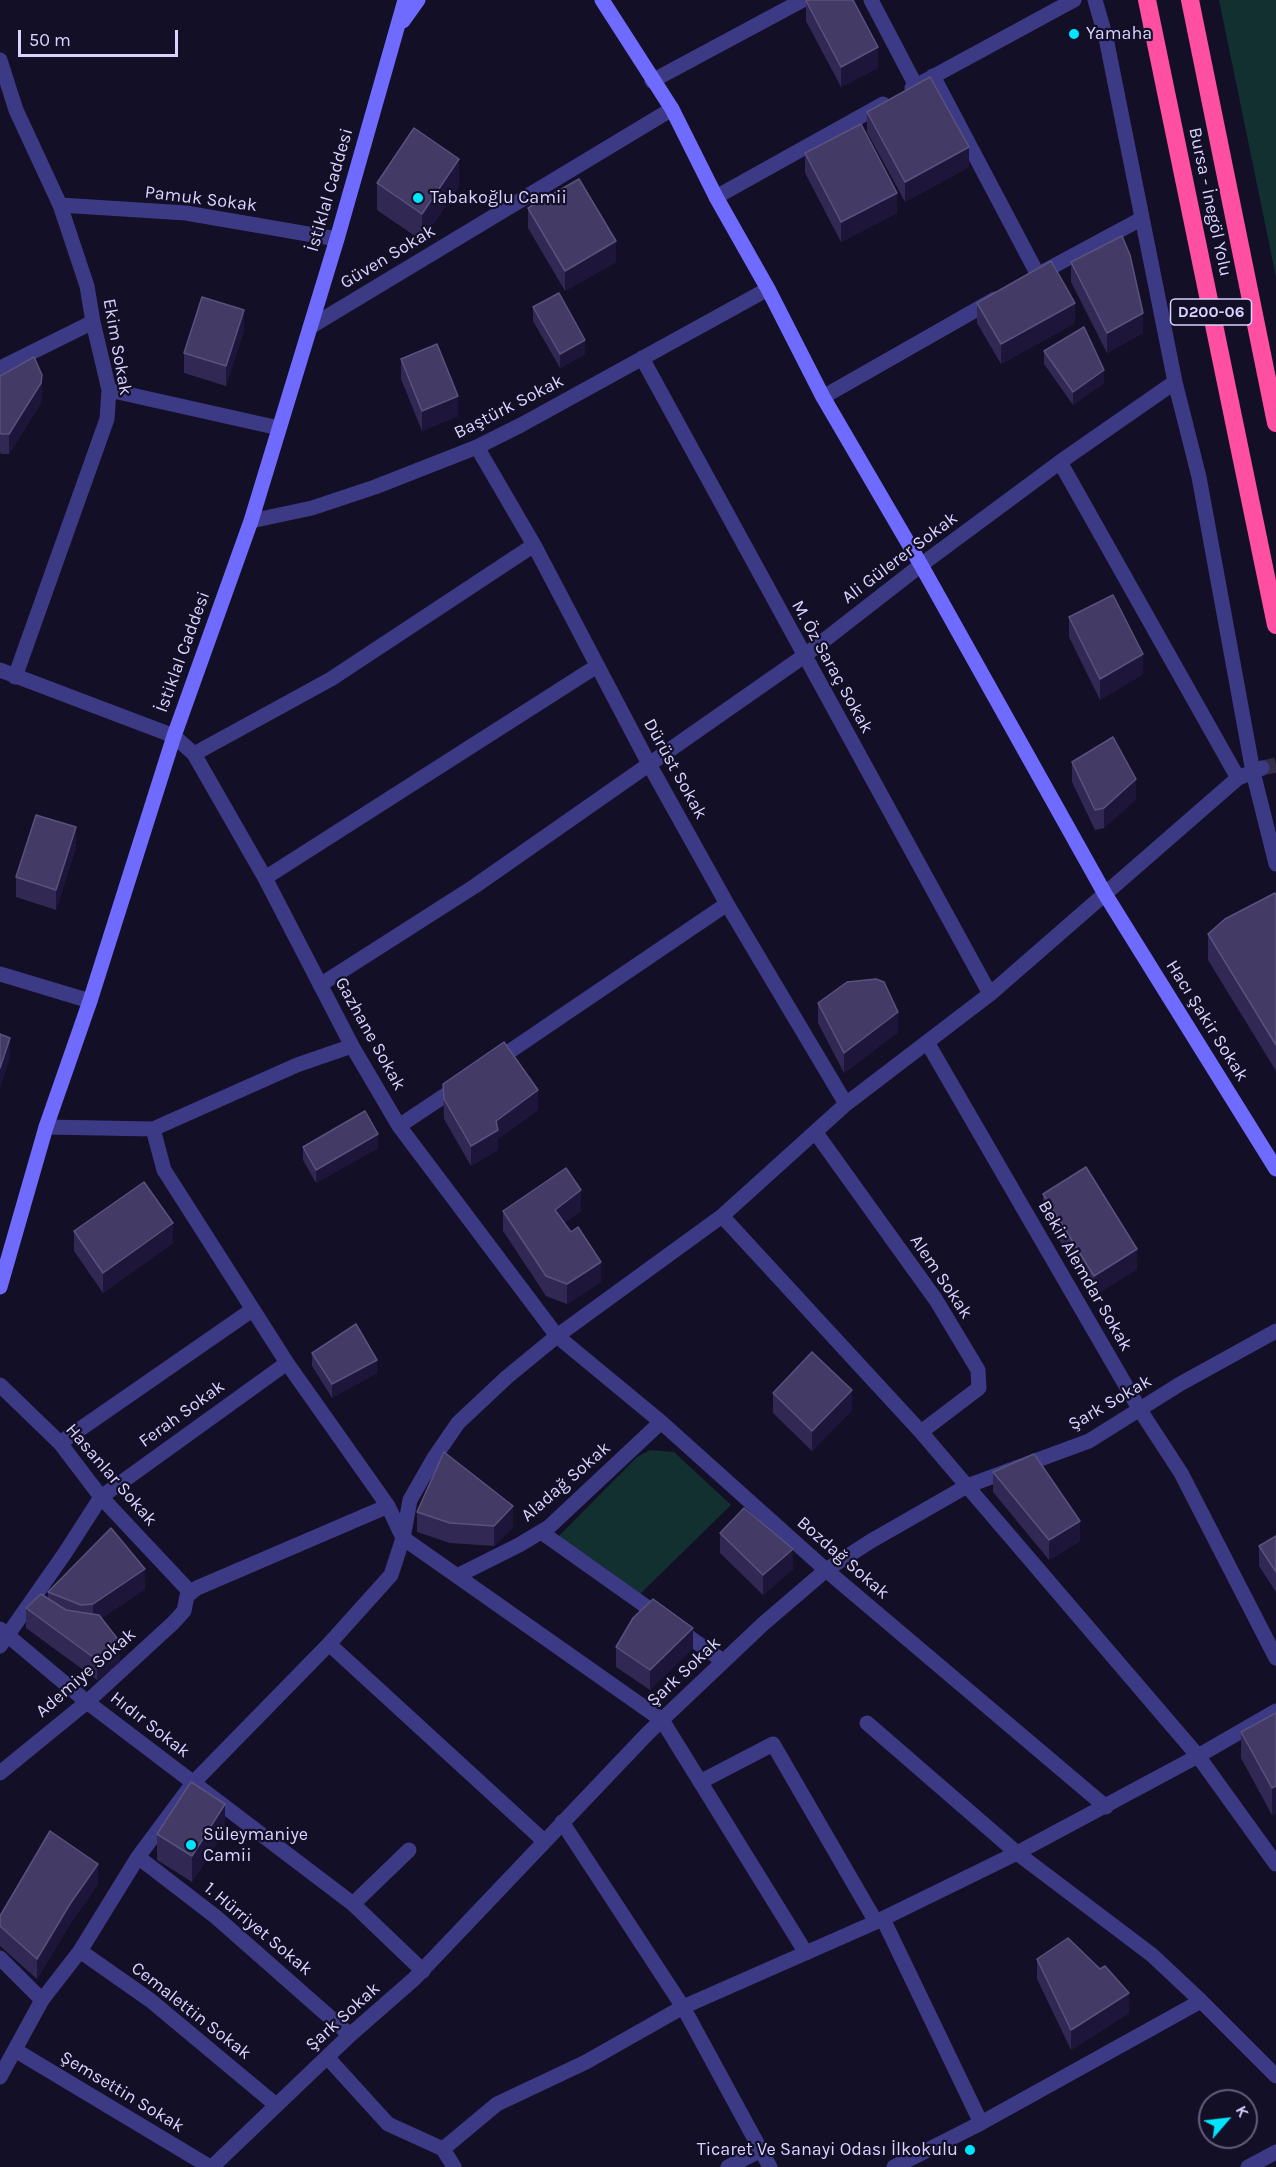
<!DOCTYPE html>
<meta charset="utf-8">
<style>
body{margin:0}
#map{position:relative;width:1276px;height:2167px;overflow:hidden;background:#130f26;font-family:Karla,sans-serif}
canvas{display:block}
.north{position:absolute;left:1198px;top:2089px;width:60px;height:60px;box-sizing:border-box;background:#130f26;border:2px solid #625e7d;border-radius:50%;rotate:62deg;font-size:16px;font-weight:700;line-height:24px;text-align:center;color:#d9d4ff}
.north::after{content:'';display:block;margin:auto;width:21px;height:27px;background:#00e5ff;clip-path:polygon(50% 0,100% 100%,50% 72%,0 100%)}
.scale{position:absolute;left:18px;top:30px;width:160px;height:27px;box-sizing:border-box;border:3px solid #d9d4ff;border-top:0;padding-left:8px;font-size:18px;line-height:21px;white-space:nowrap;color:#d9d4ff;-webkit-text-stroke:4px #130f26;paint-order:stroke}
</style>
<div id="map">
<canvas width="1276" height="2167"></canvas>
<div class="north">K</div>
<div class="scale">50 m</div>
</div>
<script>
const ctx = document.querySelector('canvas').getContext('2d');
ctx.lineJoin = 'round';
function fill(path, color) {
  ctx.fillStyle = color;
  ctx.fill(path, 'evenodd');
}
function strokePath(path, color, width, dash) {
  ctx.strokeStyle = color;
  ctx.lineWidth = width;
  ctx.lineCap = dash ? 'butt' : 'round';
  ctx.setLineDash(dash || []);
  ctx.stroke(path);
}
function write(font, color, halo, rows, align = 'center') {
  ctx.font = font + ' Karla,sans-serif';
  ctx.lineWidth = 4.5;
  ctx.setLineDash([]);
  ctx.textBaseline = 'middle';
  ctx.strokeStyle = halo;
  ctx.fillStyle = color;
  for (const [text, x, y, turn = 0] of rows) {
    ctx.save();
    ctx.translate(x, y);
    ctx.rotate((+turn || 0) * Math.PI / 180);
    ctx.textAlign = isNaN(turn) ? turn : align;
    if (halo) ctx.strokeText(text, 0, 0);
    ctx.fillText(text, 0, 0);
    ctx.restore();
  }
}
fill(new Path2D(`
 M1219,0H1276V277Z
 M650,1450L674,1452L731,1505L639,1595L558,1537L637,1457Z`), '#12302f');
strokePath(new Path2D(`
 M1262,768L1276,765`), '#312d47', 15, [15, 8]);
strokePath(new Path2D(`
 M871,0L916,86
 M1095,0L1106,38L1175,382L1199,477L1253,772L1276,864
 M0,60L16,110L60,205L87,286L93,322L109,390L107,419L15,677
 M933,76L1038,275
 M652,81L803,0
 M912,88L1074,0
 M716,197L883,104
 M60,205L186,213L337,239
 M1037,275L1141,219
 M310,327L672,109
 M642,358L990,994
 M0,368L93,322
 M109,390L279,428
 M823,397L995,299
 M477,447L534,545L649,764L727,904L846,1104
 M1060,462L1238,778
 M251,521L312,508L375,487L477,447L521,425L768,289
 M0,670L174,736L194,754L265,878L352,1046L399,1126L557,1336L661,1422L826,1570L1106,1807
 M194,754L331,679L534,545
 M265,878L597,666
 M0,974L90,1001
 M320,985L475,886L804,656L921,565L1060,462L1175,382
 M927,1042L1140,1410L1181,1473L1276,1658
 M494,1062L727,904
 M399,1126L459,1086
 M46,1127L153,1129L297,1065L352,1046
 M153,1129L164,1170L287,1363L388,1506L403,1538L662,1720L806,1953
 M816,1133L936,1300L978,1370L979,1388L921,1432
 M722,1216L921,1432L967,1486L1198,1756L1276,1864
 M0,1385L60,1443L101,1497L191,1593
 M60,1443L252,1310
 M541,1532L723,1661
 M457,1576L519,1545L549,1527L661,1422
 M0,1629L87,1702L353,1904L423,1971
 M329,1644L544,1841
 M0,1646L65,1553L101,1497L287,1363
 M867,1723L1017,1853L1152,1955L1201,2001L1276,2076
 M0,1773L87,1702L173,1623L184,1611L187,1596L197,1588L388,1506
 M700,1782L773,1744L876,1922
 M562,1822L683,2007L770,2167
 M138,1857L216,1917L350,2035
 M353,1904L409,1850
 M883,1919L981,2123
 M80,1951L150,2000L276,2105
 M0,1958L42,2000
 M15,2050L210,2167
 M327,2057L388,2124L443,2149L454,2167
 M0,2077L42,2000L80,1951L138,1857L193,1783L329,1644L391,1575L403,1538L410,1500L434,1458L458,1423L507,1377L557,1336L722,1216L846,1104L990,994L1238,778L1262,768
 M443,2149L497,2104L586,2062L683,2007L876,1922L1017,1853L1198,1756L1276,1711
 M212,2167L350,2035L414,1979L648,1733L763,1624L826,1570L871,1541L967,1486L1089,1441L1180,1384L1276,1331
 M728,2167L761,2150
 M894,2167L981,2123L1201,2001
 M1248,2167L1276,2152`), '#3d3a85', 15);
strokePath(new Path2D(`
 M602,0L672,109L716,197L768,289L823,397L921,565L1105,894L1276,1169
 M403,21L418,0
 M0,1287L46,1127L90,1001L174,736L251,521L337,239L405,0`), '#6f6bff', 15);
strokePath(new Path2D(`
 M1147,0L1276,625
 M1190,0L1276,423`), '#ff4fa3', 18);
fill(new Path2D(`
 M806,1L878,68L841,87L806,21Z
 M867,112L969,167L905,202L867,132Z
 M805,153L897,213L841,242L805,173Z
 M377,183L459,186L422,241L377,210Z
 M528,208L616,262L565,291L528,228Z
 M1071,262L1143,333L1107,353L1071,282Z
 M977,303L1075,323L1001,364L977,323Z
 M533,307L585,354L560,368L533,321Z
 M244,330L226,386L184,373V353Z
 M1044,351L1104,383L1073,405L1044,364Z
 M401,359L458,416L422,431L401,379Z
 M0,376L42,395L41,403L9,454H1L0,452Z
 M1069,617L1143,674L1100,700L1069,637Z
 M1072,762L1136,799L1104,828L1095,830L1072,782Z
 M76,847L56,910L16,897V877Z
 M1276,897V1071L1208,960V934Z
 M818,1003L898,1032L844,1073L818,1023Z
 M443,1084L538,1110L498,1139V1150L471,1166L444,1119Z
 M303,1147L378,1148L316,1183L303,1160Z
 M1043,1194L1137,1269L1094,1296L1043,1214Z
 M503,1211H581L564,1223L601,1282L567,1304L546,1296L503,1231Z
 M74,1231L173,1243L103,1293L74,1251Z
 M312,1353L377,1373L332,1398L312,1366Z
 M773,1393L852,1410L812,1451L773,1413Z
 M993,1472L1080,1541L1049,1560L993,1492Z
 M417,1512L513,1527L494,1546L450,1543L417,1532Z
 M720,1533L793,1569L763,1595L720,1553Z
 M1276,1536V1592L1259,1566V1546Z
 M145,1589L102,1618L120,1662L97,1680L26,1628V1608L48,1599V1592Z
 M616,1647L693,1648L650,1690L616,1667Z
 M1276,1713V1813L1272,1815L1241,1758V1732Z
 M225,1831L192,1882L157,1860V1834Z
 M98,1884L70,1924L37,1979L0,1946V1916Z
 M1037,1959L1129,2013L1071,2050L1037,1979Z`), '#312854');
fill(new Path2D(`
 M878,47V68L841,87V67Z
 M969,147V167L905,202V182Z
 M459,159V186L422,241V214Z
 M897,193V213L841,242V222Z
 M616,241V262L565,291V271Z
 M1075,303V323L1001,364V344Z
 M244,310V330L226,386V366Z
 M1143,313V333L1107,353V333Z
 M585,340V354L560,368V354Z
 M1104,370V383L1073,405V392Z
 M42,375V395L41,403L9,454V434Z
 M458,396V416L422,431V411Z
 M1143,654V674L1100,700V679Z
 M1136,779V799L1104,828V808Z
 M76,827V847L56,910V890Z
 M898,1012V1032L844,1073V1053Z
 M10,1038V1058L0,1088V1068Z
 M538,1090V1110L498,1139V1150L471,1166V1146L496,1121Z
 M378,1134V1148L316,1183V1170Z
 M581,1190V1211L555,1230V1210Z
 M173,1223V1243L103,1293V1273Z
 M1137,1249V1269L1094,1296V1276Z
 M601,1262V1282L567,1304V1284Z
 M377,1360V1373L332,1398V1384Z
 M852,1390V1410L812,1451V1431Z
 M513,1506V1527L494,1546V1526Z
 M1080,1521V1541L1049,1560V1540Z
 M793,1549V1569L763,1595V1575Z
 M145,1569V1589L93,1624V1604Z
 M693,1628V1648L650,1690V1670Z
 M120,1642V1662L97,1680V1660Z
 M1276,1786V1813L1272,1815V1788Z
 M225,1804V1831L192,1882V1856Z
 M98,1864V1884L70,1924L37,1979V1959L70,1904Z
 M1129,1993V2013L1071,2050V2030Z`), '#1d163a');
const building = new Path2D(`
 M807,0H853L878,47L841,67L806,1Z
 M930,77L969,147L905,182L867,112Z
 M861,124L897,193L841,222L805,153Z
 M414,128L459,159L422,214L377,183Z
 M579,179L616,241L565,271L528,208Z
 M1122,236L1130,255L1143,313L1107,333L1071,262Z
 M1051,261L1075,303L1001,344L977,303Z
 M559,293L585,340L560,354L533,307Z
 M202,297L244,310L226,366L184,353Z
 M1084,327L1104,370L1073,392L1044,351Z
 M437,344L458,396L422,411L401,359Z
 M34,357L42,375L41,383L9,434H1L0,432V376Z
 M1113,595L1143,654L1100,679L1069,617Z
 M1113,737L1136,779L1104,808L1095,810L1072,762Z
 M36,815L76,827L56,890L16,877Z
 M1275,893L1276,897V1045L1208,934L1225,919Z
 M876,979L884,982L898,1012L844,1053L818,1003L847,982Z
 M0,1034L10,1038L0,1068Z
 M504,1042L538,1090L496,1121L498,1130L471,1146L444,1099L443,1084Z
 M365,1111L378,1134L316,1170L303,1147Z
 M1086,1167L1137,1249L1094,1276L1043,1194Z
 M566,1168L581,1190L555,1210L571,1232L578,1227L601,1262L567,1284L546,1276L503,1211Z
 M144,1182L173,1223L103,1273L74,1231Z
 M356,1324L377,1360L332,1384L312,1353Z
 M812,1352L852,1390L812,1431L773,1393Z
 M444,1452L513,1506L494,1526L450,1523L417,1512Z
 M1034,1454L1080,1521L1049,1540L993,1472Z
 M744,1508L793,1549L763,1575L720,1533Z
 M111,1528L145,1569L93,1604L81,1605L48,1592Z
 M1276,1536V1572L1259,1546Z
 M41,1594L66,1610L99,1615L120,1642L97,1660L26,1608Z
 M653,1599L693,1628L650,1670L616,1647L633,1618Z
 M1276,1713V1786L1272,1788L1241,1732Z
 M191,1782L225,1804L192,1856L157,1834Z
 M50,1831L98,1864L70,1904L37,1959L0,1926V1916Z
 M1068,1938L1100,1969L1105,1966L1129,1993L1071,2030L1037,1959Z`);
fill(building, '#433a66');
strokePath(building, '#5a527e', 1.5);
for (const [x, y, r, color] of [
 [1074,34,6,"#00e5ff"],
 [418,198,6,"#00e5ff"],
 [191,1845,6,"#00e5ff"],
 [970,2150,6,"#00e5ff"]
]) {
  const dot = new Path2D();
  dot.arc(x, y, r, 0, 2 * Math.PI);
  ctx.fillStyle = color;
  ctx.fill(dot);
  strokePath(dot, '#130f26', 2);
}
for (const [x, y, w] of [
 [1211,312,81]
]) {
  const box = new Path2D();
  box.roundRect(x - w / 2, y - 13, w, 26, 4.5);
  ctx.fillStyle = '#130f26';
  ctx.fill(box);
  strokePath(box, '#d9d4ff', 1.5);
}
write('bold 16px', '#d9d4ff', null, [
 ["D200-06",1211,312]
]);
write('18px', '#d9d4ff', '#130f26', [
 ["Yamaha",1086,34],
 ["Tabakoğlu Camii",430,198],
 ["Süleymaniye",203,1835],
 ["Camii",203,1856],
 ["Ticaret Ve Sanayi Odası İlkokulu",958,2150,"right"]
], 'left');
write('18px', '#d9d4ff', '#130f26', [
 ["İstiklal Caddesi",330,190,-74],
 ["Pamuk Sokak",201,199,7],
 ["Bursa - İnegöl Yolu",1210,202,78],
 ["Güven Sokak",388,257,-31],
 ["Ekim Sokak",117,347,80],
 ["Baştürk Sokak",509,407,-27],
 ["Ali Gülerer Sokak",900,558,-37],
 ["İstiklal Caddesi",183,652,-70],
 ["M. Öz Saraç Sokak",832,667,61],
 ["Dürüst Sokak",675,769,61],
 ["Hacı Şakir Sokak",1207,1021,58],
 ["Gazhane Sokak",370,1034,61],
 ["Bekir Alemdar Sokak",1085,1276,60],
 ["Alem Sokak",941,1277,56],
 ["Şark Sokak",1110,1403,-30],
 ["Ferah Sokak",182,1414,-36],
 ["Hasanlar Sokak",111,1475,49],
 ["Aladağ Sokak",566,1482,-41],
 ["Bozdağ Sokak",843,1558,41],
 ["Şark Sokak",684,1672,-43],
 ["Ademiye Sokak",86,1673,-41],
 ["Hıdır Sokak",150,1725,38],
 ["1. Hürriyet Sokak",258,1929,40],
 ["Cemalettin Sokak",191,2011,38],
 ["Şark Sokak",343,2017,-42],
 ["Şemsettin Sokak",122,2092,31]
]);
</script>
